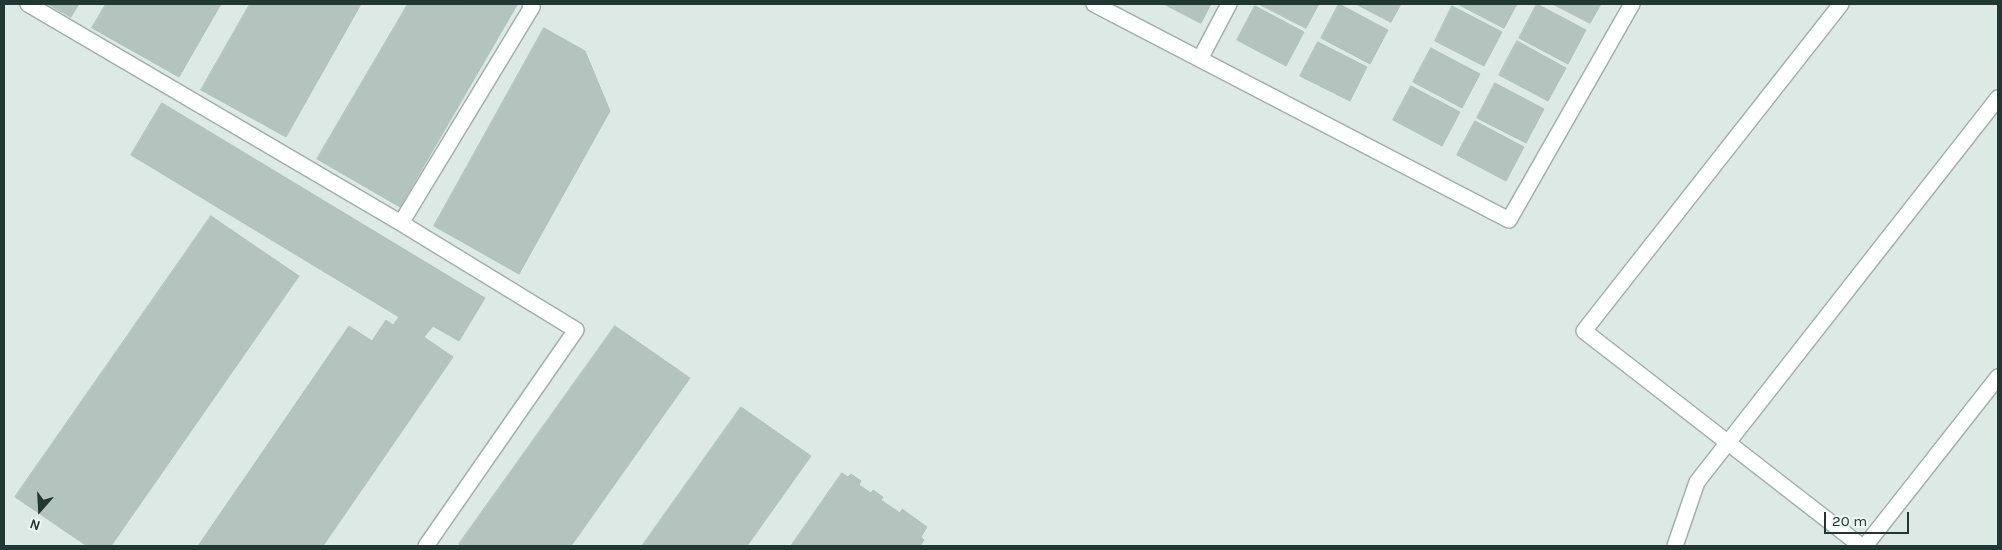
<!DOCTYPE html>
<style>
body{margin:0}
#map{position:relative;width:2002px;height:550px;overflow:hidden;background:#dde9e5;font-family:Karla,sans-serif}
canvas{display:block}
.frame{position:absolute;inset:0;border:5px solid #203733;pointer-events:none}
.north{position:absolute;left:15px;top:485px;width:50px;height:50px;-webkit-text-stroke:4px #edf6f2;paint-order:stroke;rotate:199deg;font-size:14px;font-weight:700;line-height:20px;text-align:center;color:#203733}
.north::after{content:'';display:block;margin:auto;width:18px;height:22px;background:#203733;clip-path:polygon(50% 0,100% 100%,50% 72%,0 100%)}
.scale{position:absolute;left:1824px;top:512px;width:85px;height:22px;box-sizing:border-box;border:2px solid #203733;border-top:0;padding-left:6px;font-size:15px;line-height:18px;white-space:nowrap;color:#203733;-webkit-text-stroke:4px #edf6f2;paint-order:stroke}
</style>
<div id="map">
<canvas width="2002" height="550"></canvas>
<div class="frame"></div>
<div class="north">N</div>
<div class="scale">20 m</div>
</div>
<script>
const ctx = document.querySelector('canvas').getContext('2d');
ctx.lineJoin = 'round';
function fill(path, color) {
  ctx.fillStyle = color;
  ctx.fill(path, 'evenodd');
}
function strokePath(path, color, width, dash) {
  ctx.strokeStyle = color;
  ctx.lineWidth = width;
  ctx.lineCap = dash ? 'butt' : 'round';
  ctx.setLineDash(dash || []);
  ctx.stroke(path);
}
const building = new Path2D(`
 M48,4H79L71,17Z
 M106,4H221L179,77L92,28Z
 M250,4H361L286,137L201,90Z
 M408,4L517,5L400,207L317,159Z
 M1164,4H1211L1201,23Z
 M1259,4H1319L1306,28Z
 M1339,4L1388,30L1370,64L1321,38Z
 M1356,4H1401L1391,22Z
 M1458,4H1517L1504,28Z
 M1537,4L1586,30L1568,64L1519,38Z
 M1553,4H1601L1590,23Z
 M1255,6L1304,32L1286,66L1237,40Z
 M1452,6L1502,32L1484,66L1435,41Z
 M544,28L585,51L610,111L519,274L434,226Z
 M1517,41L1566,68L1548,101L1499,75Z
 M1318,42L1367,67L1350,101L1300,76Z
 M1431,48L1480,74L1462,108L1413,82Z
 M1495,83L1544,109L1526,143L1477,118Z
 M1411,86L1460,112L1442,146L1393,120Z
 M162,103L485,298L459,341L433,326L424,337L453,357L323,546H198L349,326L372,341L386,320L393,325L399,317L131,155Z
 M1475,121L1524,147L1506,181L1457,155Z
 M211,216L299,276L111,546H87L15,497Z
 M615,326L690,378L571,546H462L459,544Z
 M741,407L811,456L747,546H642Z
 M842,473L848,477L851,474L861,481L859,485L871,493L873,490L883,497L881,500L900,513L902,509L927,527L921,537L924,540L920,546H791Z`);
fill(building, '#b3c3be');
strokePath(building, '#b0c2bc', 1);
const minor = new Path2D(`
 M28,4L401,223L576,330L426,546
 M1094,4L1509,220L1632,4
 M1841,4L1584,331L1861,546
 M1200,59L1229,4
 M401,223L532,7L530,4
 M1675,546L1697,482L1998,98
 M1865,546L1998,377`);
strokePath(minor, '#a1b0ac', 18);
strokePath(minor, '#fff', 15);
</script>
